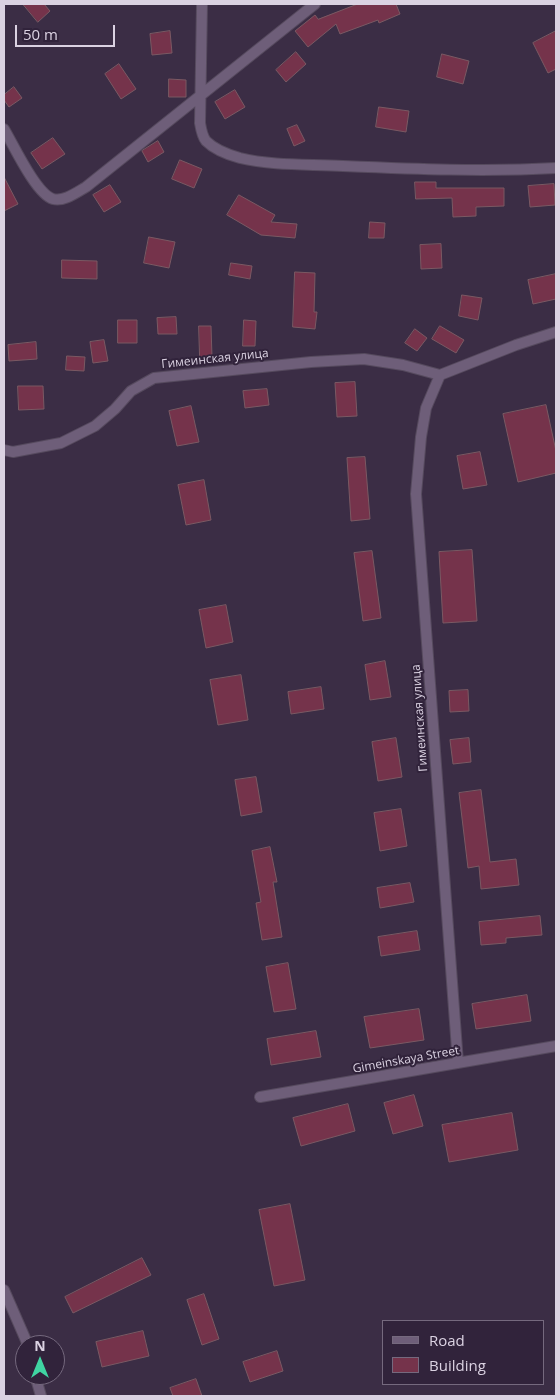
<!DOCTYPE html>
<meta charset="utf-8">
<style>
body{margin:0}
#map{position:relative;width:560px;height:1400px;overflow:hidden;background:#3b2d45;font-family:"Open Sans",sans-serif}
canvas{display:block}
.frame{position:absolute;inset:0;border:5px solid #dbd2e2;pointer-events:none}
.legend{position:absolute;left:382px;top:1320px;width:162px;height:65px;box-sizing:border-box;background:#31233b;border:1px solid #75697e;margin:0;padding:6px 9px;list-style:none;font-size:15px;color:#dbd2e2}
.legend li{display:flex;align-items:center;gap:10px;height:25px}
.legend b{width:25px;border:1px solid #75697e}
.north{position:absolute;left:15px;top:1335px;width:50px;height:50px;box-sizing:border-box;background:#31233b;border:1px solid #75697e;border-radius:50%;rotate:0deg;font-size:14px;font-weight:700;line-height:20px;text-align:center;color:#dbd2e2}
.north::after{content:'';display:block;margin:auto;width:18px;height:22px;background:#40d4a2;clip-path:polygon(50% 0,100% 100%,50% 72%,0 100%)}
.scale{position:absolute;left:15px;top:25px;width:100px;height:22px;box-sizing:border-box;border:2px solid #dbd2e2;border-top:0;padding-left:6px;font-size:15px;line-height:18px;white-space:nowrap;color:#dbd2e2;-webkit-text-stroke:4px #31233b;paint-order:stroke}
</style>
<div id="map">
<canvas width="560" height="1400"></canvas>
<div class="frame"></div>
<ul class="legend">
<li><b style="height:6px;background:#6e5e79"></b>Road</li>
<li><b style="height:14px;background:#75334b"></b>Building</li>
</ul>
<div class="north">N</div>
<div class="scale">50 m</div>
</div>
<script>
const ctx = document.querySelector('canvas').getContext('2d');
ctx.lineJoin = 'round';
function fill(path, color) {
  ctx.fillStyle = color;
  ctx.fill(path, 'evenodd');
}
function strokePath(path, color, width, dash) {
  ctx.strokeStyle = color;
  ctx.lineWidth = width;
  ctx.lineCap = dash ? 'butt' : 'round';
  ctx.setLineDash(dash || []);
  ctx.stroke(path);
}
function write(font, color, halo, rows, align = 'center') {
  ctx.font = font + ' "Open Sans",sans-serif';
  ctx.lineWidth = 4;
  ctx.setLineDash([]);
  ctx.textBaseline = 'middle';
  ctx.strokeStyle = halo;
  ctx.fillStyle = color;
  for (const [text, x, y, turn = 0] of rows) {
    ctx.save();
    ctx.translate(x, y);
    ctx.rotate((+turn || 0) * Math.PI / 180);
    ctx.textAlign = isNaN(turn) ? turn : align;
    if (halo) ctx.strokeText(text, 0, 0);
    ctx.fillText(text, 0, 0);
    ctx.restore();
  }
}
const building = new Path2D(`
 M23,4H44L50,11L38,22Z
 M358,4H396L400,14L379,23L378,20L340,34L336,24L308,47L295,31L315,15L318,19Z
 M170,31L172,53L152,55L150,34Z
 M556,31V69L548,73L533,43Z
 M296,52L306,64L286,82L276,70Z
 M442,54L469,61L463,84L437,77Z
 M119,64L136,89L121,99L105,74Z
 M169,79L186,80V97H169Z
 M14,87L22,98L9,107L4,100V95Z
 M235,90L245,107L225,119L215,102Z
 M379,107L409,111L406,132L376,127Z
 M297,125L305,141L294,146L287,129Z
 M53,138L65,154L42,169L31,153Z
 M158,141L164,152L148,162L142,151Z
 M180,160L202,169L194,188L172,179Z
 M4,177L18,204L4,211Z
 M415,182H436V188H504V206L476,207V216L453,217L452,198L416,199Z
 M554,184L555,205L530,207L528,186Z
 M110,185L121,202L104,212L93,195Z
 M239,195L275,215L271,222L297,224L295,238L261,235L227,215Z
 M370,222L385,223L384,238H369Z
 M149,237L175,242L169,268L144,263Z
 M441,244L442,268L421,269L420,245Z
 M62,260L97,261V279L62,278Z
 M231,263L252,266L250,279L229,275Z
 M295,272L315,273L314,312H317L315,329L293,327Z
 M556,274V299L533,304L528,280Z
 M462,295L482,298L478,320L459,316Z
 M176,317L177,334H158L157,318Z
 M118,320H137V343H118Z
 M244,320L256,321L255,346H243Z
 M199,326H211L212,357H200Z
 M440,326L464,340L456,353L432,339Z
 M415,329L427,338L417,351L405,343Z
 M104,340L108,361L93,363L90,342Z
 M36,342L37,359L9,361L8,345Z
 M67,356L85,357L84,371L66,370Z
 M355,382L357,416L337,417L335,383Z
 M18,386H43L44,409L19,410Z
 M267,389L269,405L245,408L243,391Z
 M546,405L556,451V473L518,482L503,414Z
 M191,406L199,442L177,446L169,411Z
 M480,452L487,485L463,489L457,456Z
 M365,457L370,519L351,521L347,458Z
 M204,480L211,520L186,525L178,485Z
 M472,550L477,621L443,623L439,552Z
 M372,551L381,618L363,621L354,553Z
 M226,605L233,642L206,648L199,610Z
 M385,661L391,697L370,700L365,665Z
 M241,675L248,720L218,725L210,680Z
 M321,687L324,709L291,714L288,692Z
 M468,690L469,711L450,712L449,691Z
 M396,738L402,777L378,781L372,742Z
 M469,738L471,762L453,764L450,740Z
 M256,777L262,812L241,816L235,780Z
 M481,790L490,862L516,859L519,885L481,889L479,866L468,868L459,793Z
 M401,809L407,846L380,851L374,813Z
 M270,847L277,882H273L282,937L262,940L256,903L261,902L252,851Z
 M410,883L414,902L380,908L377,888Z
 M540,916L542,935L506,938V943L481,945L479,922Z
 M417,931L420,950L381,956L378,937Z
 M288,963L296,1009L274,1012L266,967Z
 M527,995L531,1021L476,1029L472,1004Z
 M419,1009L424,1040L370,1048L364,1017Z
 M316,1031L321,1057L271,1065L267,1039Z
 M414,1095L423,1126L393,1134L384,1103Z
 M348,1104L355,1131L301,1146L293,1118Z
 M512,1113L518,1150L449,1162L442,1125Z
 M290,1204L305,1280L274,1286L259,1210Z
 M142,1258L151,1275L73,1313L65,1297Z
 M204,1294L219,1339L202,1345L187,1300Z
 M143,1331L149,1356L102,1367L96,1342Z
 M277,1351L283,1371L250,1382L243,1362Z
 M196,1379L202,1396H173L170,1388Z`);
fill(building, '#75334b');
strokePath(building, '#7a5963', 1);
const minor = new Path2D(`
 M202,4L200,123C201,129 202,136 206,141C214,149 229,155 240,158C273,166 309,164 343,166C414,169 485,172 556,168
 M4,129C13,144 36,194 53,199C64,202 77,192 86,187L315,4
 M4,450L13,452L61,443L95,426L115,409L131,391L154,378L311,362L364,359L403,365L440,375
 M458,1063L416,494L421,437L426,408L440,375L516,345L556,332
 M260,1097L556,1046
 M4,1290L28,1345
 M35,1375L41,1396`);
strokePath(minor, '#564a5e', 12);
strokePath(minor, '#6e5e79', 10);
write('12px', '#dbd2e2', '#31233b', [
 ["Гимеинская улица",215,359,-6],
 ["Гимеинская улица",420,718,-94],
 ["Gimeinskaya Street",406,1060,-10]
]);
</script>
